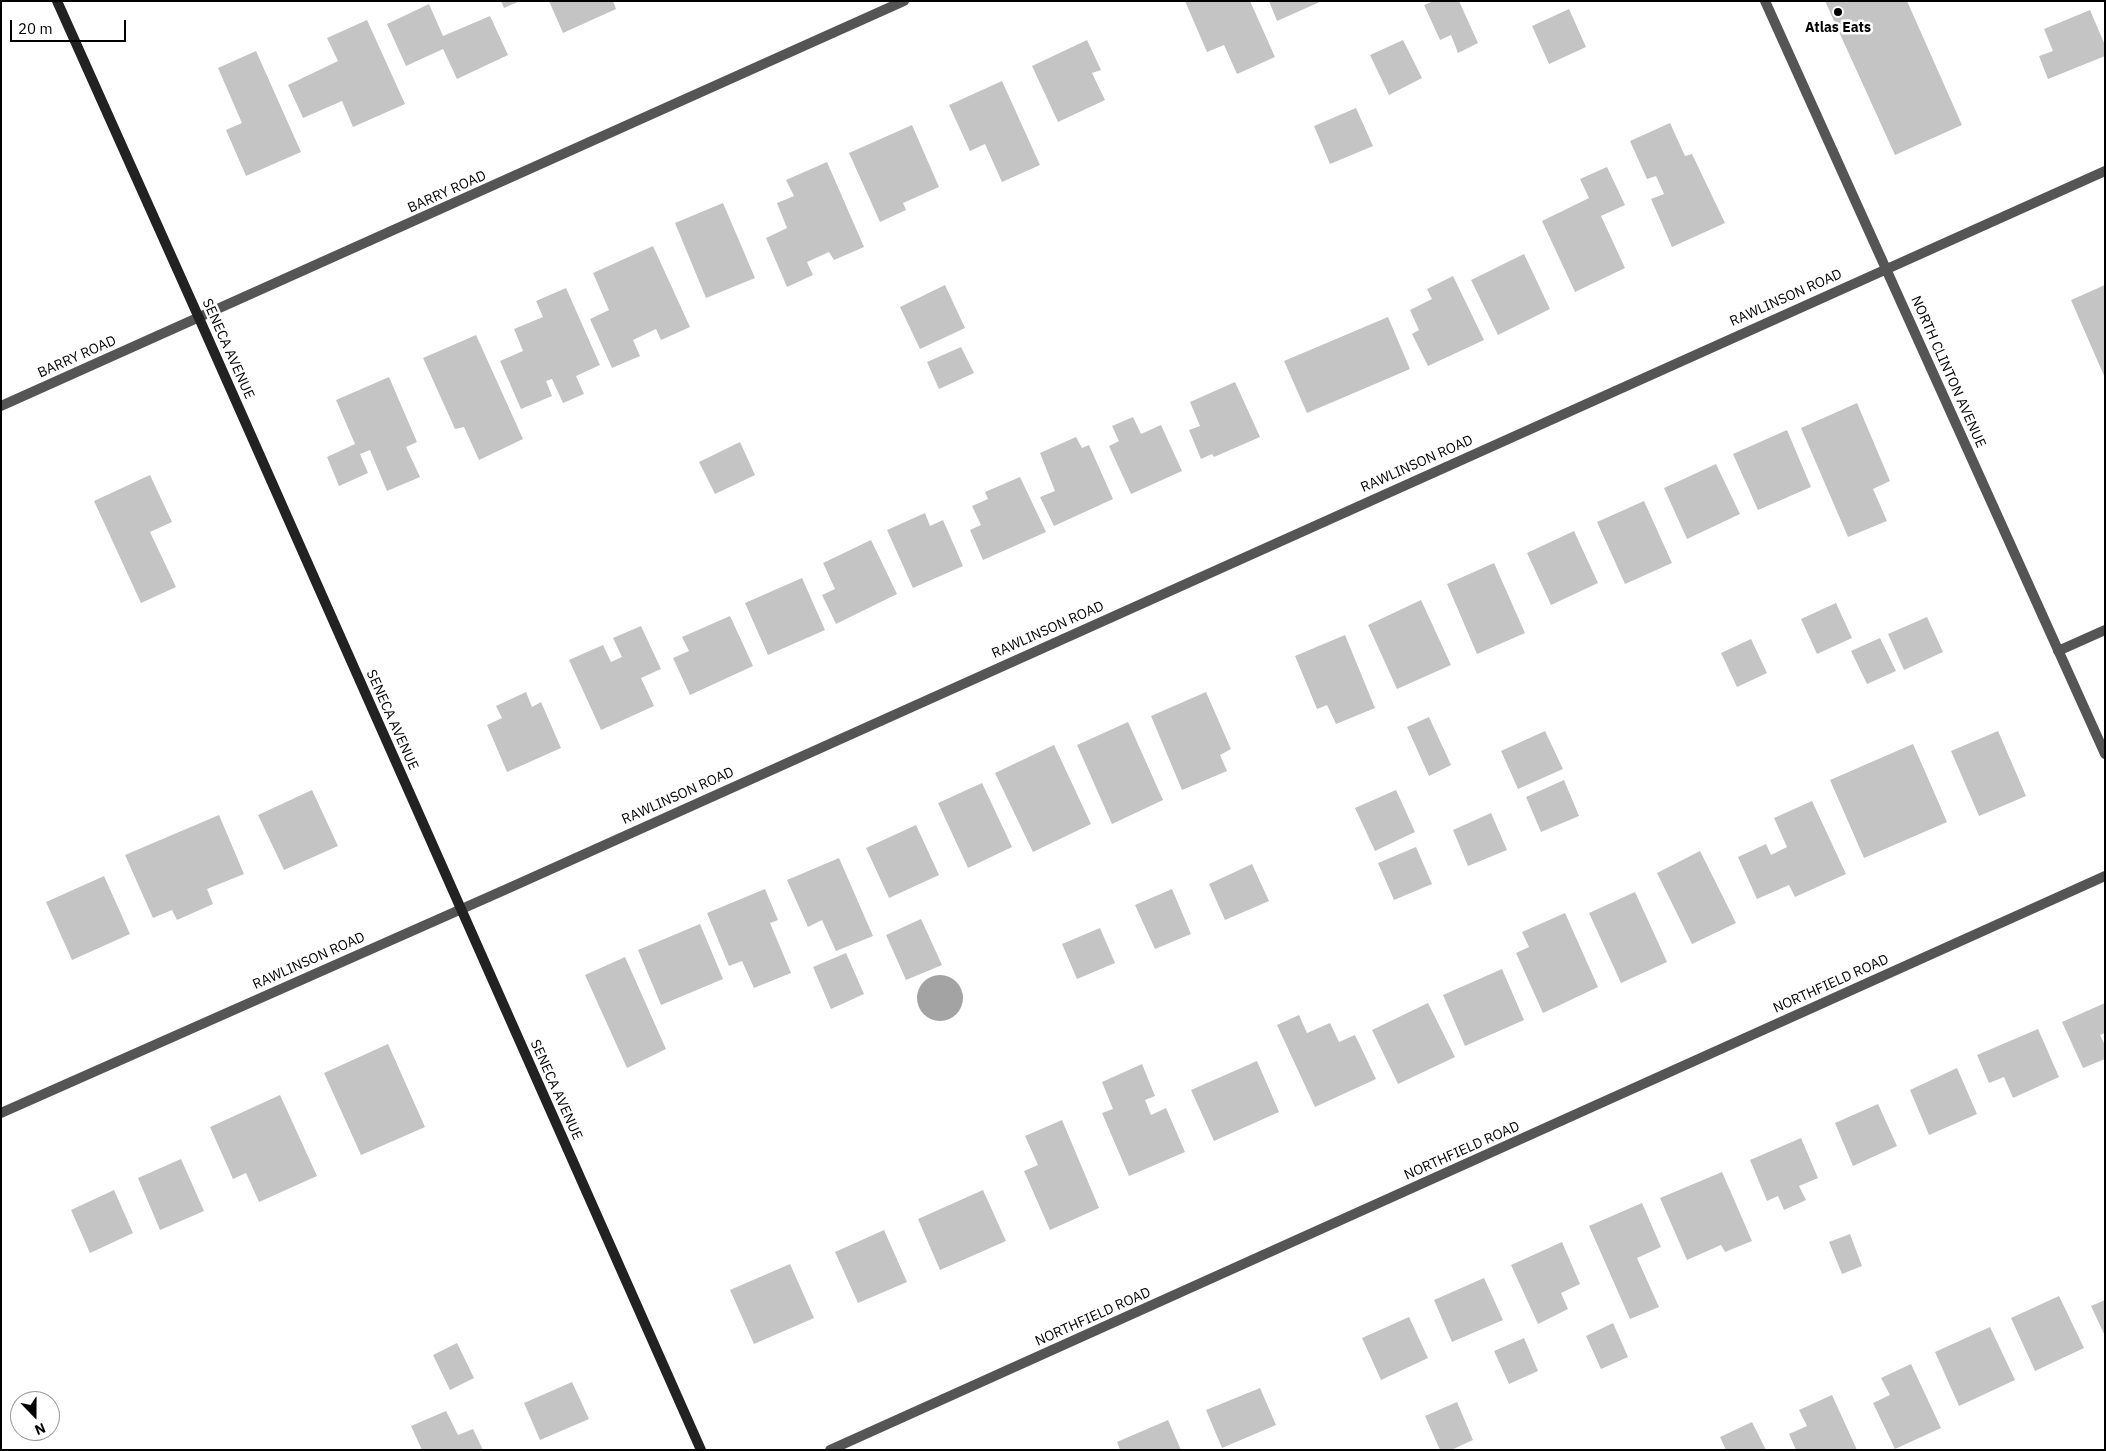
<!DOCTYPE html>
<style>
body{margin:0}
#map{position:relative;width:2106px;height:1451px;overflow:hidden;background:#fff;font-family:"IBM Plex Sans",sans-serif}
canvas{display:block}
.frame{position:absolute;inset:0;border:2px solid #000;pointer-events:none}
.north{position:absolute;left:10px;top:1391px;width:50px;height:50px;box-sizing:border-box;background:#fff;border:1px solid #999;border-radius:50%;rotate:158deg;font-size:14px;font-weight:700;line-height:20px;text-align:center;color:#000}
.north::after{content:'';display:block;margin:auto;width:18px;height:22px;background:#000;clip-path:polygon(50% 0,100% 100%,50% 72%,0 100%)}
.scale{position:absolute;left:10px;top:20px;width:116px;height:22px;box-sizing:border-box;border:2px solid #000;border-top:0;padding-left:6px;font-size:15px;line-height:18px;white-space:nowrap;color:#000;-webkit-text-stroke:4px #fff;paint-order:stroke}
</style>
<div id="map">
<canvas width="2106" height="1451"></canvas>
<div class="frame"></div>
<div class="north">N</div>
<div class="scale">20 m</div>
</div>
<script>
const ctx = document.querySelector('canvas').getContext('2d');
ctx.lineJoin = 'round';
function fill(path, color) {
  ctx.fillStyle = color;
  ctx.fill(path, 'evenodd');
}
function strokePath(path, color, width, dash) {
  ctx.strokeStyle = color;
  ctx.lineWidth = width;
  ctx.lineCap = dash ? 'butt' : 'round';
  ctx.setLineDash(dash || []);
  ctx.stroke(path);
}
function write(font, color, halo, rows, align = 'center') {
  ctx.font = font + ' "IBM Plex Sans",sans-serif';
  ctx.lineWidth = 5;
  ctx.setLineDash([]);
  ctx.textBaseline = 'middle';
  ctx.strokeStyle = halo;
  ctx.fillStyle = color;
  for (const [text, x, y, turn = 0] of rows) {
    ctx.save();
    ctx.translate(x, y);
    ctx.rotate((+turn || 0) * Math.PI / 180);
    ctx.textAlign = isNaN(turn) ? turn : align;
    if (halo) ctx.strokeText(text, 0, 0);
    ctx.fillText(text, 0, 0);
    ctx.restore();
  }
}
fill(new Path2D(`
 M917 998a23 23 0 1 1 46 0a23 23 0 1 1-46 0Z`), '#a3a3a3');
fill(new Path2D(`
 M501,1H520L504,8Z
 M549,1H613L616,9L563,33Z
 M1185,1H1250L1275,57L1237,74L1224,45L1207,52Z
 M1269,1H1322L1277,21Z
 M1434,1H1459L1478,43L1458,53L1451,35L1440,40L1424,5Z
 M1825,1H1907L1962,125L1895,155Z
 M429,4L443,36L490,16L508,55L457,79L443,49L406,66L387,24Z
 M1569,9L1586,47L1549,64L1532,26Z
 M2090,10L2105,45V56L2048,79L2039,56L2053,51L2044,29Z
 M367,20L405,104L353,127L342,101L303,118L288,85L338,61L327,38Z
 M1087,40L1101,70L1092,73L1105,100L1058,122L1032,66Z
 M1403,40L1422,78L1389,95L1370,55Z
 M256,51L301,152L246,176L226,130L242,123L218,68Z
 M1002,81L1040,165L1002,182L985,144L970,151L949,105Z
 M1356,108L1373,146L1330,164L1314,126Z
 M1670,123L1685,156L1692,154L1725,223L1672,247L1651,199L1664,194L1656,176L1647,179L1630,141Z
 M912,125L939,187L903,203L906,210L880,222L849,153Z
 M827,162L864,247L834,260L829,252L807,262L813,275L787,287L766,238L787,228L777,203L794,196L786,180Z
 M1607,167L1625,205L1601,216L1625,268L1575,292L1542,221L1589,198L1580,179Z
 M723,203L755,278L706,298L675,223Z
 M653,246L690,327L661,340L656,329L633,340L640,356L612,368L590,319L609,310L593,273Z
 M1524,254L1550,309L1498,335L1471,280Z
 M1453,276L1484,340L1428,366L1412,334L1419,330L1410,310L1432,299L1427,289Z
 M945,285L965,328L920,349L900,307Z
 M2105,285V378L2071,300Z
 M566,288L600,365L576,376L584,394L563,403L552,379L546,381L552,396L521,409L500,361L523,351L514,329L543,317L536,301Z
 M1388,317L1410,369L1307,413L1284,361Z
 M476,335L523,439L479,460L464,427L455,429L423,358Z
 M961,347L974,373L939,389L927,362Z
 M389,377L417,442L406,447L420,477L387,491L370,450L360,454L368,473L339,486L327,457L355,444L336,400Z
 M1235,382L1260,437L1214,457L1212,454L1201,459L1189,430L1200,426L1190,402Z
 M1857,403L1890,481L1873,489L1887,521L1848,537L1801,428Z
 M1133,417L1141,434L1161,425L1182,471L1131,494L1109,446L1119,441L1112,426Z
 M1787,430L1811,487L1758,510L1733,454Z
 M1076,437L1082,448L1089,445L1113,499L1054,526L1040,497L1055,491L1040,453Z
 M740,442L755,475L715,494L699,462Z
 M1716,464L1740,514L1687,539L1664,488Z
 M150,475L172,522L150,532L176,587L141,603L94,501Z
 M1020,477L1046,532L983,560L970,530L981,525L972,506L988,499L985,492Z
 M1644,501L1672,563L1625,584L1597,522Z
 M925,513L930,526L943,520L963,566L913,588L887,530Z
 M1574,531L1598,583L1551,605L1527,553Z
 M871,540L897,594L836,624L822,595L835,589L823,563Z
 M1494,563L1525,633L1477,654L1447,584Z
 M802,578L825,630L768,655L745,603Z
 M1421,600L1451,665L1397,689L1368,625Z
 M1836,603L1852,638L1817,654L1801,619Z
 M730,616L753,666L690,695L673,658L689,651L682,637Z
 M1927,617L1943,652L1904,670L1888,634Z
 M641,626L661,669L641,678L654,706L601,730L569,660L603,645L611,662L622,657L613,638Z
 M1345,635L1375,708L1336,724L1327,705L1317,709L1295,656Z
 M1880,638L1896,671L1867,684L1851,651Z
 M1751,639L1767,673L1737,687L1721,653Z
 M526,692L532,707L541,702L561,748L507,772L487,725L502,718L496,706Z
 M1206,692L1231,749L1220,755L1227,771L1182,790L1151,716Z
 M1429,717L1451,765L1429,776L1407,727Z
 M1128,722L1163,800L1112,824L1077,745Z
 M1545,731L1563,769L1518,789L1501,751Z
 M1998,731L2026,796L1979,816L1951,751Z
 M1913,744L1947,822L1864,858L1830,780Z
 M1054,745L1091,824L1033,852L995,773Z
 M1564,780L1579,816L1541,832L1526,797Z
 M982,783L1012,847L968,868L938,803Z
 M312,790L338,846L284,870L258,815Z
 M1396,790L1415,832L1375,851L1355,808Z
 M1812,801L1846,874L1795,897L1789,885L1757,899L1738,857L1766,844L1771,855L1787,847L1774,818Z
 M1491,813L1507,850L1468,866L1453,830Z
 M219,815L244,874L207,889L213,904L177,920L172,910L153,918L125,855Z
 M916,825L939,875L889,898L866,848Z
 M1416,847L1432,884L1394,900L1378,863Z
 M1700,851L1736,923L1692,944L1657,873Z
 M839,858L873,936L836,951L822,920L808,927L787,880Z
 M1252,864L1269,901L1225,920L1209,884Z
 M104,876L130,934L72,960L46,902Z
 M765,889L778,920L770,923L791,973L754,988L742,961L729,966L707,913Z
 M1172,889L1191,934L1155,949L1135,905Z
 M1635,892L1667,962L1621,983L1589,913Z
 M1565,913L1598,987L1543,1013L1516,953L1529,947L1522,932Z
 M921,919L942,965L906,980L886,935Z
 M700,924L723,979L661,1005L638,950Z
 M1100,928L1115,963L1077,979L1062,944Z
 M846,953L864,994L831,1009L813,967Z
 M625,957L666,1049L627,1068L585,975Z
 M1502,969L1524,1020L1465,1046L1443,995Z
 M1428,1003L1455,1057L1398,1084L1372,1030Z
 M2105,1003V1033L2100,1035L2105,1045V1059L2083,1068L2062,1022Z
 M1299,1015L1307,1033L1330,1023L1339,1042L1355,1035L1376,1079L1315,1107L1277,1025Z
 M2038,1029L2059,1077L2013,1098L2004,1077L1989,1083L1977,1055Z
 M388,1044L425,1127L361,1155L324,1073Z
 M1257,1061L1279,1112L1214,1141L1191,1090Z
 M1142,1064L1155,1096L1145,1100L1151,1115L1166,1108L1185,1152L1129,1176L1102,1113L1113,1109L1102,1082Z
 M1957,1068L1977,1114L1929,1135L1910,1090Z
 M280,1095L317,1176L259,1202L246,1173L233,1179L210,1127Z
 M1878,1104L1897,1146L1853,1166L1835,1123Z
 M1062,1120L1099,1208L1050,1230L1024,1171L1038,1165L1025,1136Z
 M1801,1138L1818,1178L1799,1186L1806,1200L1784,1210L1778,1196L1767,1201L1750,1160Z
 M181,1159L204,1211L160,1230L138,1178Z
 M1722,1172L1752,1241L1725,1252L1721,1245L1687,1260L1660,1198Z
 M114,1190L133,1233L90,1253L71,1210Z
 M983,1190L1006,1241L940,1270L918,1219Z
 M1642,1203L1661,1247L1637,1258L1659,1307L1630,1319L1589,1226Z
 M884,1230L907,1282L858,1303L835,1252Z
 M1850,1234L1862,1266L1842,1274L1829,1242Z
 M1562,1242L1580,1284L1561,1293L1568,1309L1538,1324L1511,1265Z
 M790,1264L814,1318L754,1344L730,1290Z
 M1484,1278L1503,1320L1452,1342L1434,1300Z
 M2059,1296L2084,1348L2035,1371L2011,1318Z
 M2105,1300V1336L2091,1306Z
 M1409,1317L1428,1358L1381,1380L1362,1338Z
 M1613,1323L1628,1357L1601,1369L1586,1336Z
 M1990,1327L2015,1380L1959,1406L1935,1352Z
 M1524,1338L1538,1371L1509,1384L1494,1351Z
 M457,1343L474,1378L450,1390L433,1355Z
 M1911,1364L1941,1428L1895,1449L1873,1403L1890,1395L1881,1378Z
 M572,1382L589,1419L540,1440L524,1403Z
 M1260,1388L1276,1425L1222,1448L1206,1410Z
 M1832,1395L1857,1450H1796L1789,1434L1807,1426L1799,1410Z
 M1457,1402L1473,1440L1451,1450H1440L1425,1416Z
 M446,1411L458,1435L473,1429L483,1450H422L411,1426Z
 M1168,1420L1181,1450H1120L1117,1442Z
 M1752,1422L1766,1450H1726L1720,1437Z`), '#c4c4c4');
strokePath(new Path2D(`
 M1765,1L2105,754
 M1,406L904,1
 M2058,651L2105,630
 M1,1113L509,888L2105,171
 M830,1450L2105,876`), '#555', 10);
strokePath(new Path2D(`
 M57,1L199,318L701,1450`), '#222', 10);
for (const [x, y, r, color] of [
 [1838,12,5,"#000"]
]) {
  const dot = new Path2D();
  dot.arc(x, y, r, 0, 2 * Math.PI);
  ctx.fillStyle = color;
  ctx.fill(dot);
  strokePath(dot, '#fff', 2);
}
write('bold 14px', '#000', '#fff', [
 ["Atlas Eats",1838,28]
]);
write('14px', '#000', '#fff', [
 ["BARRY ROAD",447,192,-24],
 ["RAWLINSON ROAD",1786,298,-24],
 ["SENECA AVENUE",228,349,66],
 ["BARRY ROAD",77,357,-24],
 ["NORTH CLINTON AVENUE",1948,372,66],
 ["RAWLINSON ROAD",1417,464,-24],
 ["RAWLINSON ROAD",1048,630,-24],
 ["SENECA AVENUE",392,720,66],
 ["RAWLINSON ROAD",678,796,-24],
 ["RAWLINSON ROAD",309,961,-24],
 ["NORTHFIELD ROAD",1831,984,-24],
 ["SENECA AVENUE",556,1090,66],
 ["NORTHFIELD ROAD",1462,1151,-24],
 ["NORTHFIELD ROAD",1093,1317,-24]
]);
</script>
